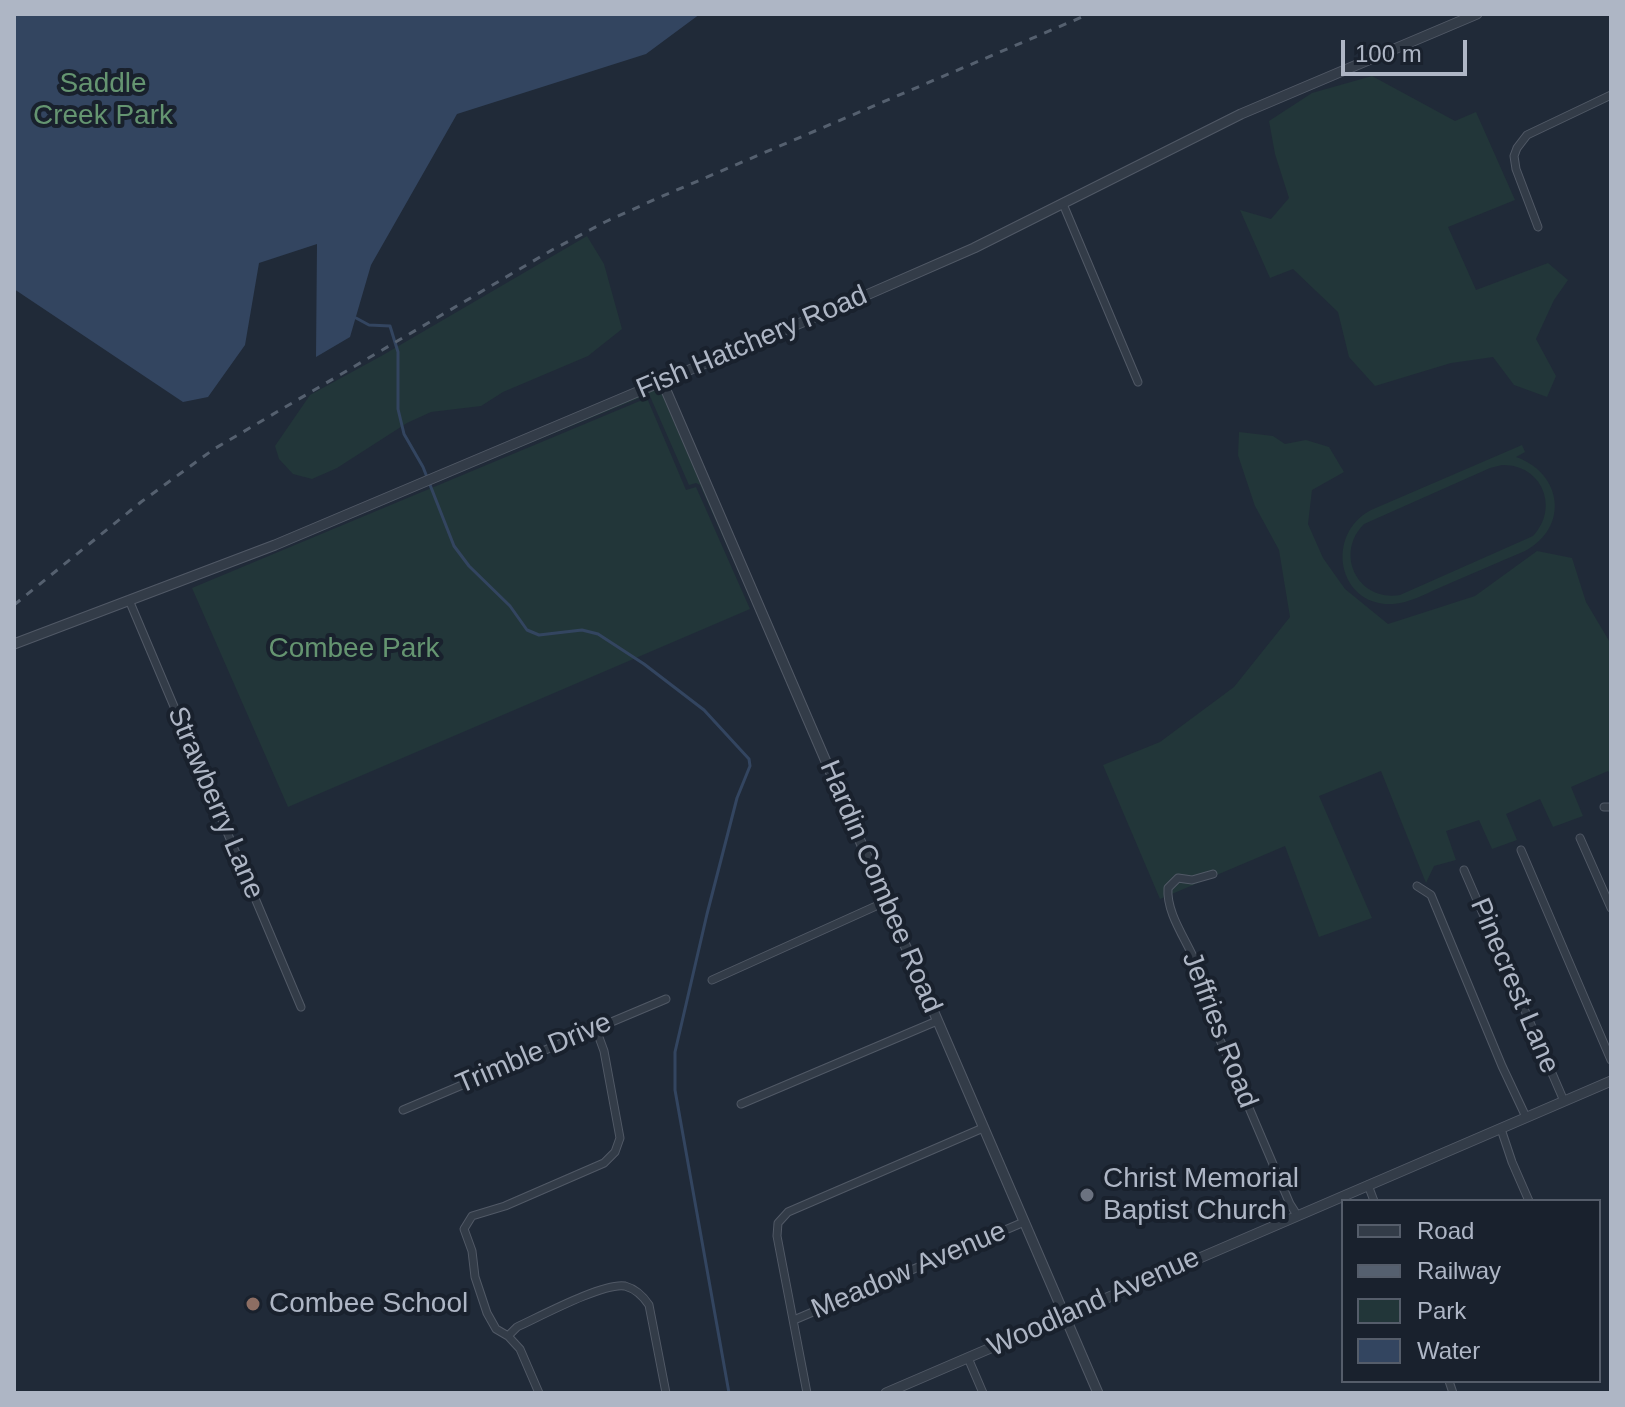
<!DOCTYPE html>
<style>
body{margin:0}
#map{position:relative;width:1625px;height:1407px;overflow:hidden;background:#202a38;font-family:Helvetica,sans-serif}
canvas{display:block}
.frame{position:absolute;inset:0;border:16px solid #aeb6c5;pointer-events:none}
.legend{position:absolute;left:1341px;top:1199px;width:260px;height:184px;box-sizing:border-box;background:#19212d;border:2px solid #555d6a;margin:0;padding:10px 14px;list-style:none;font-size:24px;color:#aeb6c5}
.legend li{display:flex;align-items:center;gap:16px;height:40px}
.legend b{width:40px;border:2px solid #555d6a}
.scale{position:absolute;left:1341px;top:40px;width:126px;height:36px;box-sizing:border-box;border:4px solid #aeb6c5;border-top:0;padding-left:10px;font-size:24px;line-height:28px;white-space:nowrap;color:#aeb6c5;-webkit-text-stroke:6px #19212d;paint-order:stroke}
</style>
<div id="map">
<canvas width="1625" height="1407"></canvas>
<div class="frame"></div>
<ul class="legend">
<li><b style="height:10px;background:#333c48"></b>Road</li>
<li><b style="height:10px;background:#55606f"></b>Railway</li>
<li><b style="height:22px;background:#223639"></b>Park</li>
<li><b style="height:22px;background:#334560"></b>Water</li>
</ul>
<div class="scale">100 m</div>
</div>
<script>
const ctx = document.querySelector('canvas').getContext('2d');
ctx.lineJoin = 'round';
function fill(path, color) {
  ctx.fillStyle = color;
  ctx.fill(path, 'evenodd');
}
function strokePath(path, color, width, dash) {
  ctx.strokeStyle = color;
  ctx.lineWidth = width;
  ctx.lineCap = dash ? 'butt' : 'round';
  ctx.setLineDash(dash || []);
  ctx.stroke(path);
}
function write(font, color, halo, rows, align = 'center') {
  ctx.font = font + ' Helvetica,sans-serif';
  ctx.lineWidth = 8;
  ctx.setLineDash([]);
  ctx.textBaseline = 'middle';
  ctx.strokeStyle = halo;
  ctx.fillStyle = color;
  for (const [text, x, y, turn = 0] of rows) {
    ctx.save();
    ctx.translate(x, y);
    ctx.rotate((+turn || 0) * Math.PI / 180);
    ctx.textAlign = isNaN(turn) ? turn : align;
    if (halo) ctx.strokeText(text, 0, 0);
    ctx.fillText(text, 0, 0);
    ctx.restore();
  }
}
fill(new Path2D(`
 M1372,76L1455,121L1476,112L1515,200L1448,227L1476,290L1548,263L1568,280L1554,300L1536,339L1556,376L1547,397L1514,385L1493,357L1451,363L1375,386L1349,357L1338,312L1293,269L1270,278L1240,210L1271,219L1289,198L1275,154L1269,121L1312,93Z
 M587,236L604,264L622,329L588,356L503,392L481,406L431,412L407,423L337,468L312,479L293,474L279,459L275,446L310,395L383,355Z
 M659,387L752,603L700,485L696,483L689,485L649,394L467,469Z
 M647,398L686,490L696,487L750,609L288,807L192,588Z
 M1239,432L1273,436L1285,444L1306,440L1329,447L1344,472L1312,490L1308,524L1323,558L1345,589L1388,624L1475,596L1537,551L1572,558L1586,602L1611,644V776L1608,771L1571,787L1583,816L1553,827L1540,799L1506,814L1517,840L1492,849L1479,820L1446,831L1456,860L1434,866L1426,883L1381,771L1319,796L1372,918L1319,937L1285,846L1160,899L1103,765L1160,742L1234,687L1290,617L1279,550L1255,506L1238,455Z
 M1522,445L1525,452L1516,457C1562,473 1570,527 1525,551C1497,563 1468,575 1439,588C1425,594 1409,603 1393,604C1338,607 1324,535 1371,510ZM1502,465C1542,464 1560,508 1533,536L1400,595C1358,602 1334,554 1364,524L1490,468Z`), '#223639');
fill(new Path2D(`
 M14,14H700L646,54L457,114L371,265L350,337L316,357L317,244L259,263L245,345L208,397L183,402L14,289Z`), '#334560');
strokePath(new Path2D(`
 M356,318L369,325L390,326L398,352V409L404,434L423,467L454,546L469,566L510,606L527,630L539,635L582,630L598,634L644,664L704,710L749,759L750,766L737,798L707,914L675,1052V1090L729,1393`), '#334560', 3);
const minor = new Path2D(`
 M1063,204L1138,382
 M1538,227L1516,169L1514,156L1517,148L1527,135L1611,95
 M129,600L301,1007
 M1604,807H1611
 M1580,838L1611,908
 M1521,850L1611,1060
 M1464,870L1564,1101
 M1213,874L1192,880L1178,878L1168,888C1166,915 1189,943 1198,968C1201,978 1200,989 1203,1000L1290,1204L1297,1215
 M1417,886L1431,895L1502,1066L1526,1117
 M712,980L885,902
 M741,1104L937,1021
 M403,1110L666,999
 M1501,1129L1512,1162L1529,1201
 M1368,1185L1374,1201
 M794,1320L1024,1222
 M508,1336L517,1327C539,1317 604,1282 625,1286C636,1289 643,1296 649,1305L666,1393
 M968,1358L983,1393
 M1449,1381L1453,1393
 M539,1393L520,1349L508,1336L496,1329L487,1313L475,1277L472,1251L464,1229L472,1216L505,1206L604,1163L615,1152L620,1138L604,1051L596,1029
 M807,1393L777,1236L778,1223L788,1212L983,1128`);
const tertiary = new Path2D(`
 M662,381L1098,1393
 M14,644L275,545L862,297L974,248L1241,114L1477,14
 M886,1393L1611,1081`);
strokePath(minor, '#515966', 9);
strokePath(tertiary, '#515966', 11);
strokePath(minor, '#333c48', 7);
strokePath(tertiary, '#333c48', 9);
strokePath(new Path2D(`
 M14,605L141,502L214,449L552,250L605,222L658,198L1089,14`), '#55606f', 3, [8, 8]);
for (const [x, y, r, color] of [
 [1087,1195,8,"#6b7280"],
 [253,1304,8,"#8d6e63"]
]) {
  const dot = new Path2D();
  dot.arc(x, y, r, 0, 2 * Math.PI);
  ctx.fillStyle = color;
  ctx.fill(dot);
  strokePath(dot, '#19212d', 3);
}
write('28px', '#659571', '#19212d', [
 ["Saddle",103,84],
 ["Creek Park",103,116],
 ["Combee Park",354,649]
]);
write('28px', '#aeb6c5', '#19212d', [
 ["Fish Hatchery Road",752,343,-23],
 ["Strawberry Lane",215,803,67],
 ["Hardin Combee Road",880,887,67],
 ["Pinecrest Lane",1514,986,67],
 ["Jeffries Road",1219,1030,69],
 ["Trimble Drive",534,1054,-23],
 ["Meadow Avenue",909,1271,-23],
 ["Woodland Avenue",1094,1303,-24]
]);
write('28px', '#aeb6c5', '#19212d', [
 ["Christ Memorial",1103,1179],
 ["Baptist Church",1103,1211],
 ["Combee School",269,1304]
], 'left');
</script>
